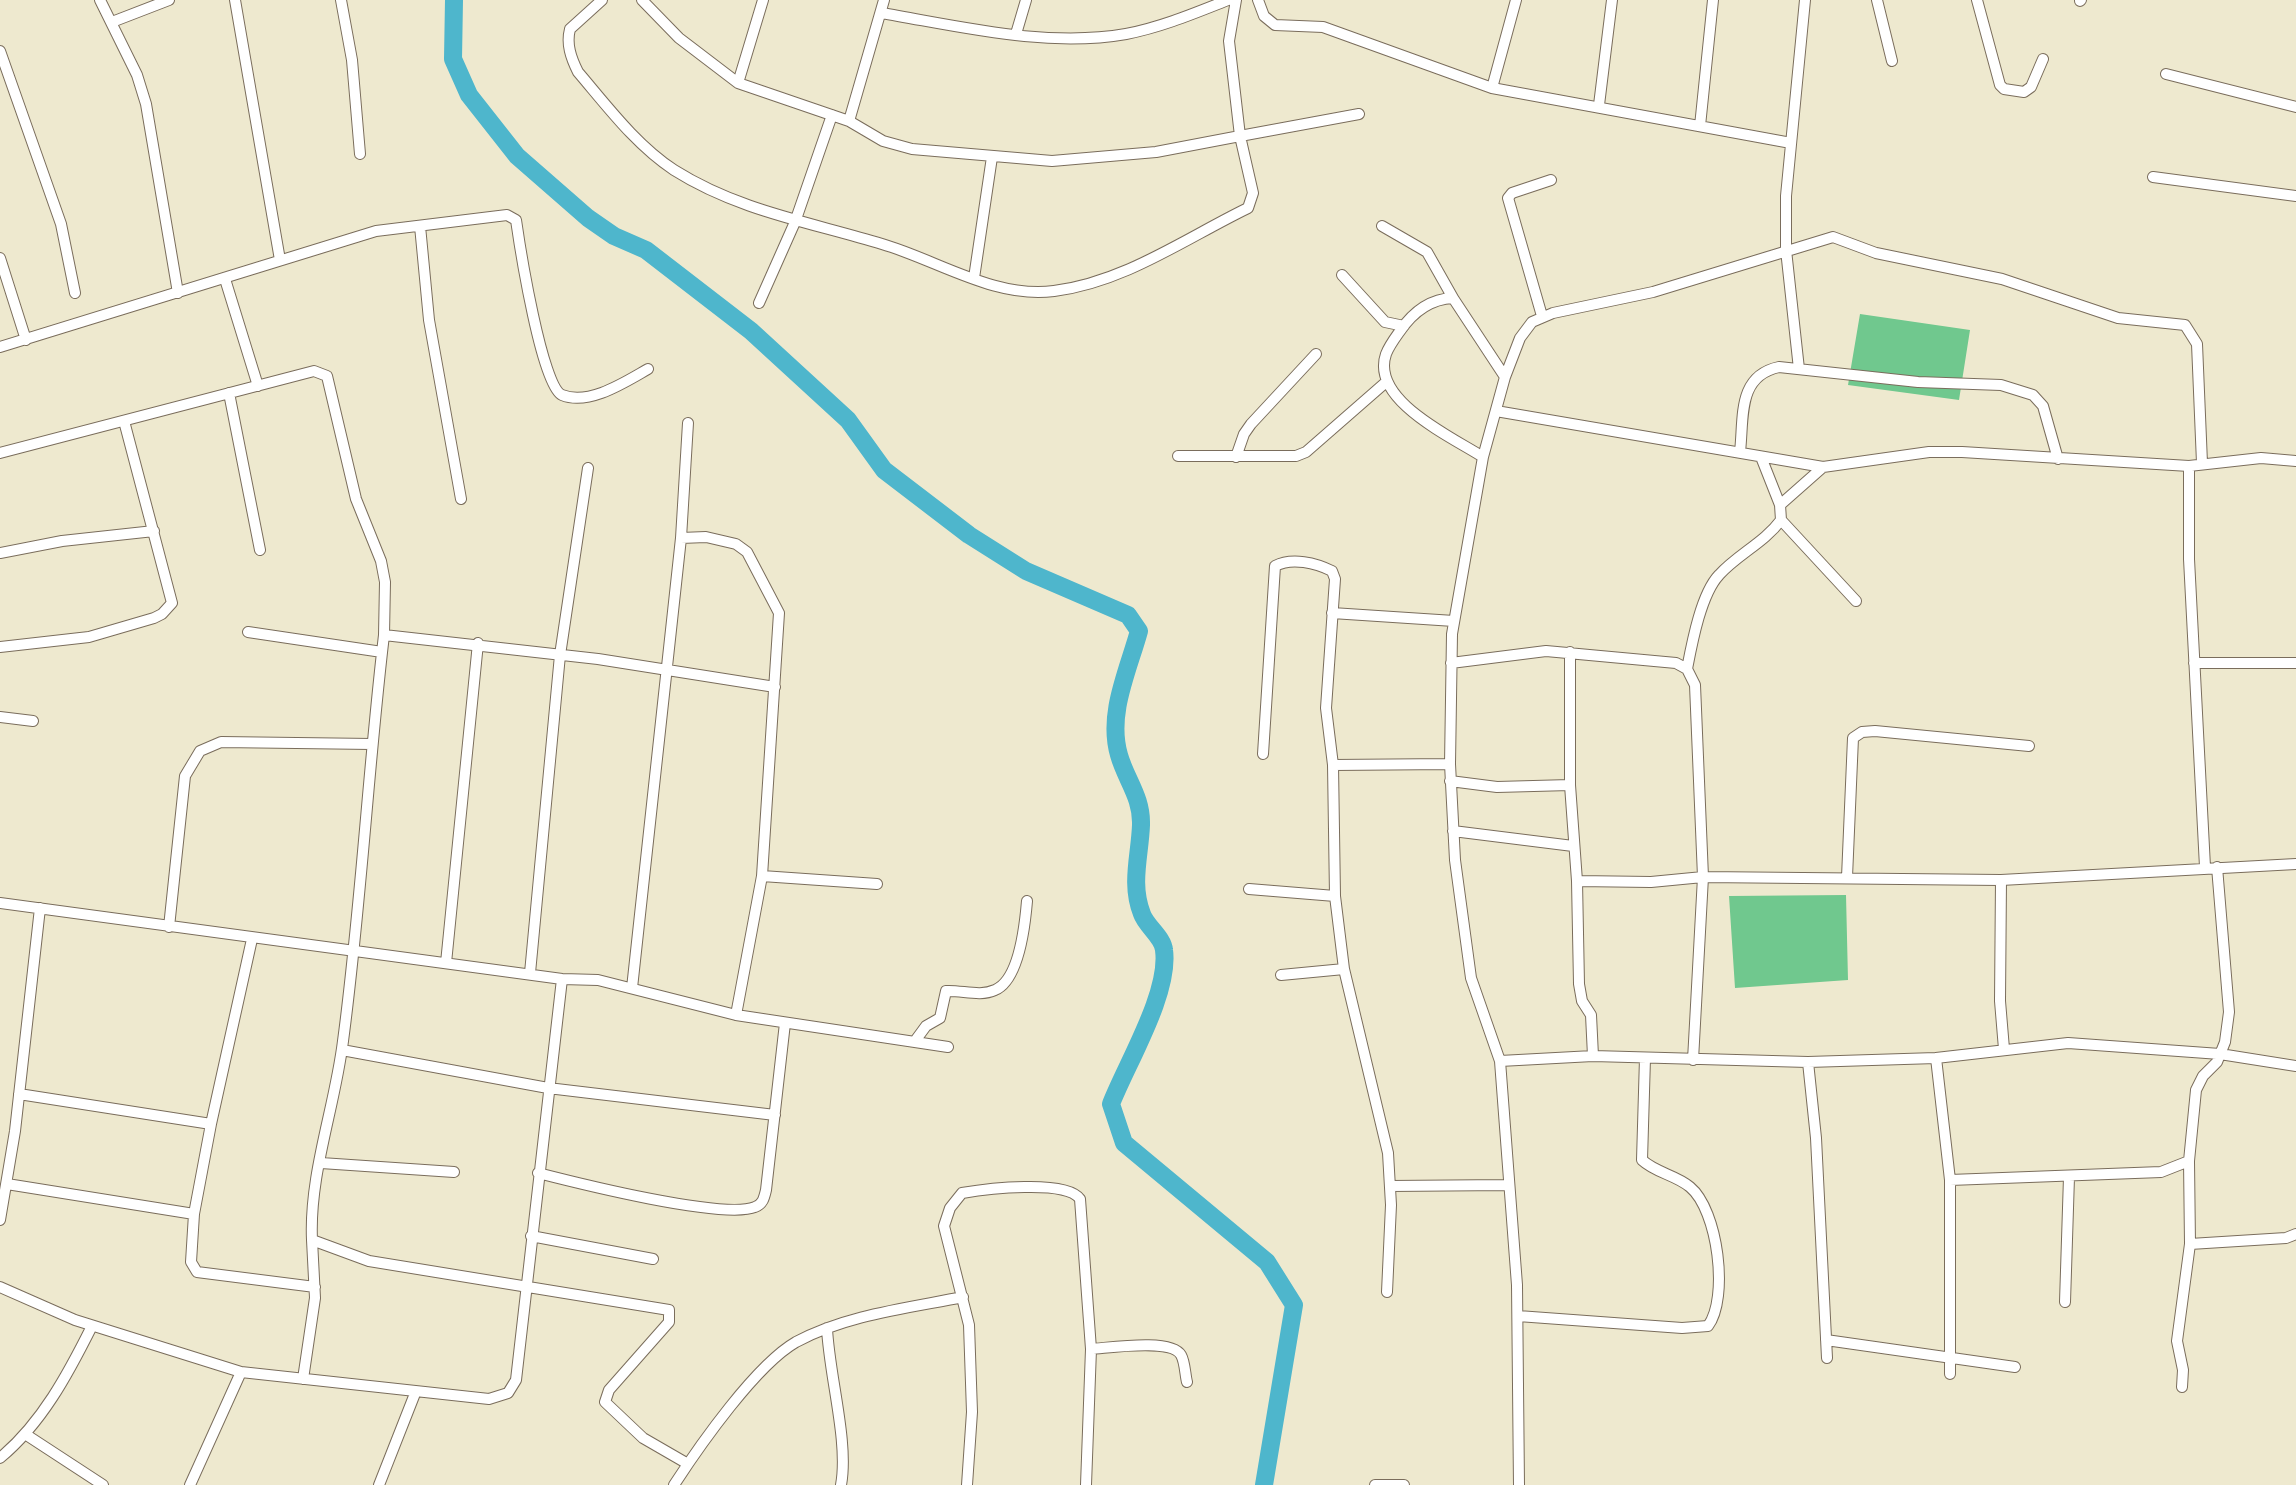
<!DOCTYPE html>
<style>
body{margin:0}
canvas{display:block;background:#eee9cf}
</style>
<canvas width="2296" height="1485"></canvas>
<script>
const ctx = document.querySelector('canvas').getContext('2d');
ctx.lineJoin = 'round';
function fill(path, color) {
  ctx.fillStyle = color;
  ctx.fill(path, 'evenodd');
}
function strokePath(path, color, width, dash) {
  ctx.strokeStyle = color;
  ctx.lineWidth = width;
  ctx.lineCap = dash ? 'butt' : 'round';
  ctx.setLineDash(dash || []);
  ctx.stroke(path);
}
fill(new Path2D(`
 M1860,314L1970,330L1959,400L1848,385Z
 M1846,895L1848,980L1735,988L1729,896Z`), '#70c88e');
strokePath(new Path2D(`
 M454,0L453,59L469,95L517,156L588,218L614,236L646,250L751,331L848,420L884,470L969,535L1026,571L1128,615L1139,631C1128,671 1107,714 1119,755C1126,780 1142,797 1141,825C1140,855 1130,884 1142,914C1146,926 1163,937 1164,950C1170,993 1127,1063 1111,1104L1124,1143L1267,1262L1294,1305L1264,1485`), '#4eb6cc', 18);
const street = new Path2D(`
 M100,0L137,75L146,104L178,293
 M235,0L280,260
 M341,0L352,60L360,154
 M602,0L570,29C566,44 571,58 578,72C607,106 636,145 674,170C739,211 810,222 882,244C937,260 995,299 1054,291C1125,282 1186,238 1248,208L1253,193L1240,136L1359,114
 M642,0L679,38L738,83L849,121
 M884,0L849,121L883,141L912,149L1052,161L1156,152L1240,136L1229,41L1236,0
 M1258,0L1264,16L1275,25L1323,27L1492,88L1791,143
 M1877,0L1892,61
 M1977,0L2000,85L2004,89L2024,92L2031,87L2043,59
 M2080,1L2081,0
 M881,13C959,26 1046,48 1126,34C1162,27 1195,13 1228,0
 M112,22L169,0
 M1016,34L1026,0
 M0,51L61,224L75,293
 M2166,74L2296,107
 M738,83L763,0
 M1492,88L1516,0
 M1599,105L1612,0
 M1700,126L1713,0
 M2153,177L2296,196
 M420,226L429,320L461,499
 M1382,226L1427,252L1453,298
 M0,258L26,340
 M1342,275L1385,322L1404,326
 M974,278L992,157
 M225,279L258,386
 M759,303L795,222L832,115
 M1542,316L1508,198L1512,193L1551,180
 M0,347L376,231L507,215L516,220C520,248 542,387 562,395C589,406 625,382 648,369
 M1799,369L1786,250V196L1805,0
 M229,393L260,550
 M1496,411L1823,467L1929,452H1962L2189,466L2261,458L2296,461
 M1740,452C1744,417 1737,376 1779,367L1918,382L2001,385L2033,395L2043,406L2058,459
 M0,453L314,371L327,376L356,499L381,561L385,582L384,635C368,770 361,906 343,1041C335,1107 309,1174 312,1240L369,1261L669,1310V1322L609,1390L605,1402L643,1438L688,1464
 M1178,456H1296L1306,452L1385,383
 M1236,457L1244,434L1251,424L1316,354
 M1483,457C1452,437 1370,400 1386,354C1389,346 1395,338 1400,331C1413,312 1430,299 1453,298L1505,377
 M1761,457L1780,505L1781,520L1856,601
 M2189,466V559L2205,867
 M1780,505L1823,467
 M681,538L706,537L736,544L747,552L779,613L762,876L736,1015
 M0,553L62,541L154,531
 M1332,613L1454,621
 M248,632L382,652
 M384,635L598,659L775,687
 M0,647L89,637L154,618L162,614L172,603L124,421
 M1570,652V785L1577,881L1651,882L1703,877L2001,880L2296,864
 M1451,663L1546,651L1676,663L1687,669L1695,685L1703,877L1693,1060
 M2194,663H2296
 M1687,669C1692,643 1701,594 1719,575C1738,554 1764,543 1781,520
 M0,717L33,721
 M1263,754L1275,566C1292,557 1316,563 1332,571L1335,579L1326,708L1333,765L1335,896L1344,969L1388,1153L1391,1205L1387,1292
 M1333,765L1450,764
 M1450,781L1497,787L1570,785
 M1453,831L1573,846
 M762,876L877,884
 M1847,877L1853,738L1862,732L1875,731L2029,746
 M2001,880L2000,1001L2004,1049
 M1577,881L1579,984L1582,1001L1591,1015L1593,1056
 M1249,889L1335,896
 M0,903L562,979L598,980L736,1015L948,1047
 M169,927L185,776L200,751L221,742L372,744
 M446,963L478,643
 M530,973L560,655L588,468
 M1281,975L1344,969
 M632,988L681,538L688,423
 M915,1041L926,1026L940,1018L946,991C962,990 980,997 995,990C1019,980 1025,925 1027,901
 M342,1050L548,1088L775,1115
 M1936,1058L1950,1180V1374
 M1500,1061L1593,1056L1808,1062L1936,1058L2068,1043L2220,1054L2296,1066
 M1808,1062L1816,1138L1827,1358
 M211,1124L252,939
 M321,1163L454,1172
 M538,1173C577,1183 724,1220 755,1207C763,1204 764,1198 766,1190L785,1023
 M1950,1180L2161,1172L2189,1161
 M7,1184L194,1214L211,1124L19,1094
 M1390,1186L1507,1185
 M194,1214L191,1262L197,1272L315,1287
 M0,1220L15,1131L40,908
 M531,1236L653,1259
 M2190,1244L2286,1238L2296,1234
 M0,1287L75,1320L241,1372L489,1399L508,1393L516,1380L562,979
 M2065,1302L2069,1177
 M1518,1316L1682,1328L1708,1326C1729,1298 1718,1210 1690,1187C1676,1175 1656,1173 1642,1160L1645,1058
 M827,1328C829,1375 849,1442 841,1485
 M1826,1340L2015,1367
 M1091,1349C1109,1348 1171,1338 1181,1355C1185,1362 1185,1374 1187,1382
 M303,1379L315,1298L312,1240
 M2182,1387L2183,1370L2177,1341L2190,1244L2189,1161L2196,1090L2203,1076L2217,1062L2225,1042L2229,1012L2217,867
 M25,1434L103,1485
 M0,1458C42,1423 68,1374 92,1326
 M190,1485L241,1372
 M379,1485L416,1391
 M674,1485C700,1445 756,1365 796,1342C846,1315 908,1308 963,1297
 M967,1485L972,1412L969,1325L944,1226L950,1208L962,1193C985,1189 1066,1179 1080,1199L1091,1349L1086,1485
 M1375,1485H1404
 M1519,1485L1517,1285L1500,1061L1471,978L1455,860L1450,764L1452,634L1483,457L1505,377L1520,338L1532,322L1553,313L1653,292L1833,237L1876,253L2002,279L2118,318L2185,325L2197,344L2202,463`);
strokePath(street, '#7a6d5c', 12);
strokePath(street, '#fff', 10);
</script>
